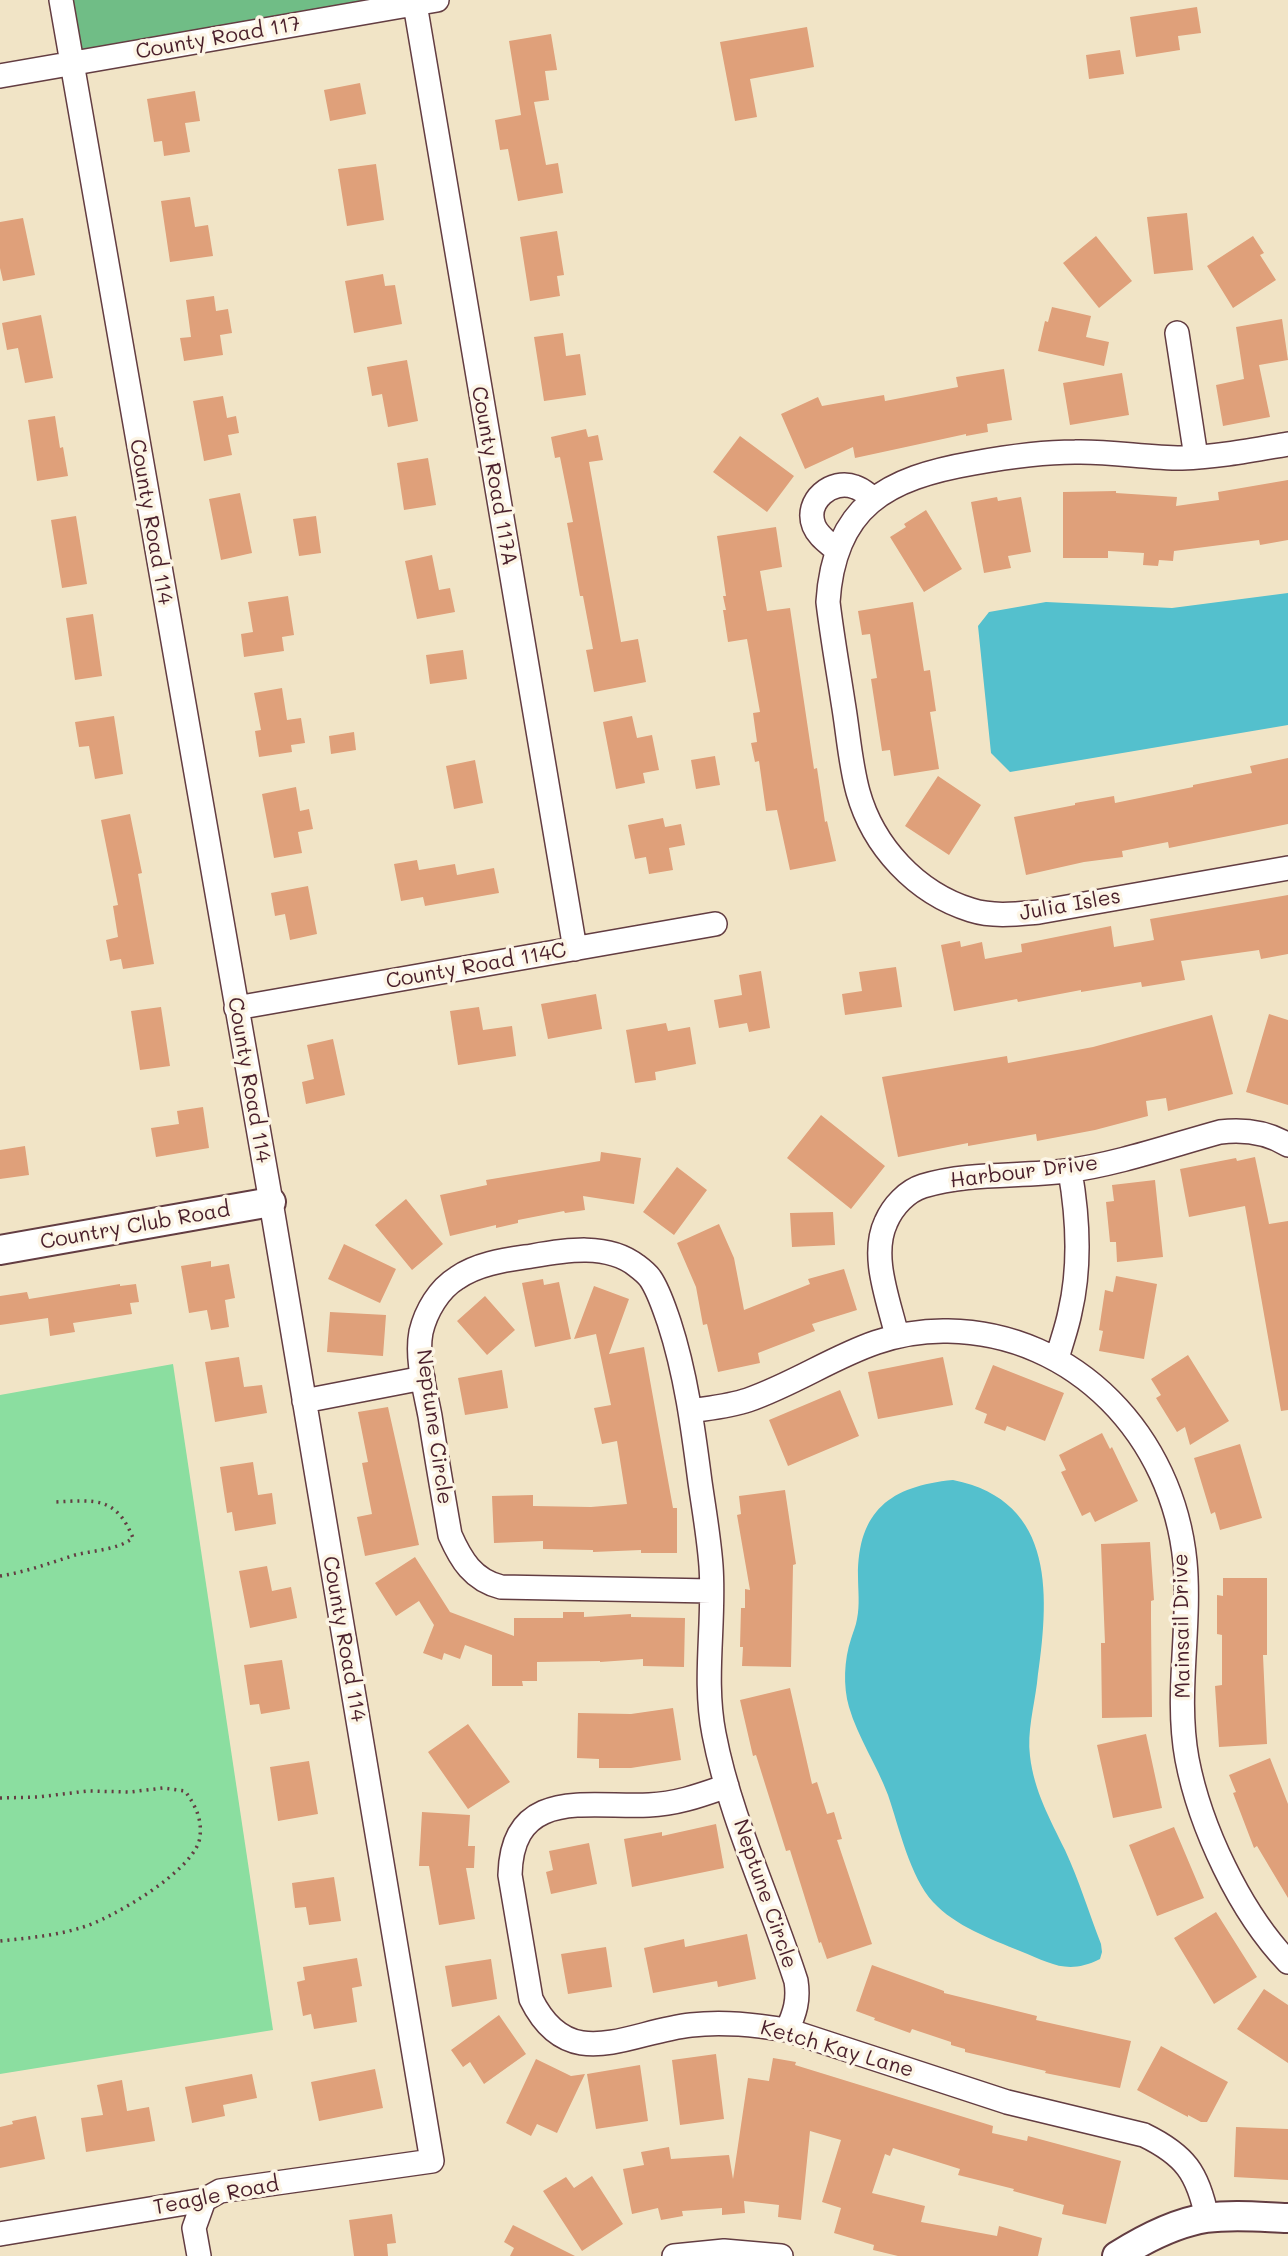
<!DOCTYPE html>
<style>
body{margin:0}
canvas{display:block;background:#f1e4c6}
</style>
<canvas width="1288" height="2256"></canvas>
<script>
const ctx = document.querySelector('canvas').getContext('2d');
ctx.lineJoin = 'round';
function fill(path, color) {
  ctx.fillStyle = color;
  ctx.fill(path, 'evenodd');
}
function strokePath(path, color, width, dash) {
  ctx.strokeStyle = color;
  ctx.lineWidth = width;
  ctx.lineCap = dash ? 'butt' : 'round';
  ctx.setLineDash(dash || []);
  ctx.stroke(path);
}
function write(font, color, halo, rows, align = 'center') {
  ctx.font = font + ' Mali,sans-serif';
  ctx.lineWidth = 7;
  ctx.setLineDash([]);
  ctx.textBaseline = 'middle';
  ctx.strokeStyle = halo;
  ctx.fillStyle = color;
  for (const [text, x, y, turn = 0] of rows) {
    ctx.save();
    ctx.translate(x, y);
    ctx.rotate((+turn || 0) * Math.PI / 180);
    ctx.textAlign = isNaN(turn) ? turn : align;
    if (halo) ctx.strokeText(text, 0, 0);
    ctx.fillText(text, 0, 0);
    ctx.restore();
  }
}
fill(new Path2D(`
 M173,1364L273,2030L0,2074V1395Z`), '#8bdea0');
fill(new Path2D(`
 M56,0H404L66,58Z`), '#70bd86');
fill(new Path2D(`
 M1288,593V725L1010,772L991,753L978,626L989,612L1046,602L1172,608Z
 M953,1480C1058,1501 1049,1599 1037,1683C1034,1707 1027,1732 1030,1756C1034,1791 1050,1819 1065,1850C1079,1880 1089,1913 1101,1944L1102,1952L1100,1959C1068,1975 1052,1964 1020,1951C991,1939 955,1926 933,1902C910,1877 899,1827 888,1795C877,1765 858,1738 849,1707C843,1686 844,1660 851,1639C853,1632 856,1626 857,1619C860,1605 858,1590 858,1576C858,1511 890,1486 953,1480Z`), '#54c0cd');
fill(new Path2D(`
 M1197,7L1201,33L1178,36L1180,50L1136,57L1130,17Z
 M807,27L814,67L750,79L757,117L735,121L720,42Z
 M551,34L557,70L545,71L549,100L534,102L546,165L558,163L563,193L518,201L508,149L500,150L495,120L521,115L509,41Z
 M1120,50L1124,74L1089,79L1086,55Z
 M360,83L366,114L330,121L324,90Z
 M195,91L200,121L185,123L190,152L164,156L162,141L154,142L147,99Z
 M376,164L384,220L347,226L338,169Z
 M190,197L195,227L208,225L213,256L170,262L161,201Z
 M1187,213L1193,270L1154,274L1147,217Z
 M23,218L35,275L3,281L0,268V222Z
 M557,231L564,275L557,276L560,296L530,301L520,237Z
 M1096,236L1132,281L1099,308L1063,263Z
 M1253,236L1264,253L1260,255L1276,280L1233,308L1207,266Z
 M383,274L385,286L395,285L402,324L354,333L345,281Z
 M214,296L216,311L228,309L232,333L220,335L223,355L184,361L180,338L191,337L186,300Z
 M1052,307L1091,316L1086,337L1109,342L1104,366L1038,351L1045,321L1048,322Z
 M41,315L53,378L25,383L18,348L7,350L2,323Z
 M1282,319L1288,360L1259,365L1270,417L1223,426L1216,385L1244,379L1236,327Z
 M563,333L566,356L580,354L586,395L544,401L534,337Z
 M407,360L418,421L388,427L382,394L372,396L367,367Z
 M1004,369L1012,420L987,424L988,432L966,436V434L855,458L853,447L805,469L781,414L818,397L822,406L884,395L885,401L958,387L956,377Z
 M1122,373L1129,415L1070,425L1063,383Z
 M223,396L227,418L236,416L239,433L228,435L232,455L204,461L193,401Z
 M55,416L60,448L63,447L68,476L37,481L28,420Z
 M586,429L588,437L598,435L603,460L589,462L621,642L638,639L646,682L594,692L586,650L593,649L583,596H580L567,523L573,522L560,457L555,458L551,437Z
 M740,436L794,476L767,512L713,472Z
 M428,458L436,505L404,510L397,463Z
 M1288,480V540L1260,545L1259,540L1174,551L1173,561L1159,560L1158,566L1143,565L1144,553L1108,551V558H1063V492L1116,491V493L1177,497L1176,506L1219,500L1218,492Z
 M240,493L252,553L221,560L209,499Z
 M997,497L998,501L1021,497L1031,552L1008,556L1011,568L984,573L971,502Z
 M926,510L962,569L924,592L890,537L906,527L904,524Z
 M76,516L87,584L62,588L51,520Z
 M316,516L321,553L299,556L293,519Z
 M776,527L782,567L760,571L767,611L790,608L814,769L817,768L825,822L827,821L836,861L790,870L777,810L766,811L759,761L755,762L751,743L757,742L753,713L760,712L747,639L728,642L723,610H726L723,596H726L717,536Z
 M432,555L439,590L450,588L455,612L417,619L405,561Z
 M288,596L294,635L282,637L284,651L244,657L241,634L253,632L248,602Z
 M913,602L924,671L930,670L936,711L930,712L939,769L894,776L890,750L882,751L871,679L877,678L870,634L862,635L858,611Z
 M93,614L102,676L75,680L66,618Z
 M463,650L467,679L430,684L426,655Z
 M282,688L287,720L301,718L305,743L291,745L292,752L259,757L255,731L261,730L254,693Z
 M114,716L123,774L95,779L89,746L79,747L75,722Z
 M632,716L637,738L652,735L659,770L643,773L645,783L616,789L603,722Z
 M354,732L356,750L331,754L329,736Z
 M715,756L720,785L696,789L691,760Z
 M1288,758V824L1169,848L1168,842L1122,851L1123,857L1084,862L1026,875L1014,817L1075,805V803L1114,796L1115,803L1193,787V785L1252,773L1250,766Z
 M475,760L483,803L454,809L446,766Z
 M938,776L981,805L949,855L905,826Z
 M296,787L300,811L309,809L313,829L298,832L302,853L274,858L262,794Z
 M130,814L142,873L138,874L154,964L123,969L121,959L110,961L106,940L118,937L113,906L118,905L101,820Z
 M663,818L665,827L681,824L685,845L669,848L673,870L649,874L646,857L635,859L628,825Z
 M417,860L419,870L455,864L457,875L494,868L499,893L425,906L423,897L401,901L394,864Z
 M308,886L317,934L290,940L285,914L275,916L271,893Z
 M1288,895V954L1261,959L1259,950L1181,961L1185,980L1142,987L1141,982L1081,992V990L1018,1002L1017,999L954,1011L941,945L960,941L961,947L982,942L985,959L1022,952L1021,944L1111,926L1114,947L1154,940L1150,919Z
 M896,967L902,1007L845,1015L842,994L862,991L859,972Z
 M761,971L770,1028L749,1032L747,1023L719,1028L714,1000L742,995L739,975Z
 M596,994L602,1029L548,1039L541,1004Z
 M161,1007L170,1066L140,1070L131,1011Z
 M479,1007L483,1030L512,1026L516,1056L458,1065L450,1011Z
 M1269,1014L1288,1020V1105L1246,1092Z
 M1212,1015L1233,1094L1168,1111L1166,1098L1146,1101L1148,1116L1095,1130L1037,1141L1036,1134L968,1146V1143L898,1157L882,1077L1007,1056L1008,1063L1093,1047Z
 M666,1023L668,1031L690,1027L696,1064L655,1072L656,1080L635,1083L626,1030Z
 M333,1039L345,1095L306,1104L302,1082L314,1079L307,1045Z
 M203,1107L209,1148L156,1157L151,1128L179,1124L177,1111Z
 M821,1115L885,1166L851,1209L787,1158Z
 M25,1146L29,1175L0,1179V1150Z
 M601,1152L641,1158L634,1204L583,1196L585,1210L565,1213L564,1211L518,1220V1223L496,1228V1225L450,1236L440,1195L487,1185L486,1180L600,1161Z
 M1255,1157L1269,1224L1288,1221V1410L1281,1411L1245,1206L1189,1217L1180,1169L1236,1158L1237,1161Z
 M677,1167L707,1190L674,1235L643,1212Z
 M1155,1180L1163,1257L1117,1262L1116,1242H1110L1106,1202L1114,1201L1112,1185Z
 M406,1199L443,1244L412,1270L375,1225Z
 M833,1212L835,1245L792,1247L790,1213Z
 M719,1224L734,1258L744,1310L810,1284L808,1279L844,1269L857,1310L812,1324L815,1331L758,1353L760,1363L718,1372L707,1324L703,1325L696,1287L677,1243Z
 M344,1244L396,1269L380,1303L328,1279Z
 M211,1261V1267L229,1264L235,1298L225,1300L229,1327L211,1330L207,1310L189,1313L181,1266Z
 M1116,1276L1157,1284L1144,1359L1099,1351L1103,1331L1099,1330L1105,1290L1113,1292Z
 M543,1279L544,1285L559,1282L571,1339L535,1347L522,1283Z
 M120,1284V1286L136,1284L139,1302L130,1303L132,1314L73,1323L75,1332L50,1336L48,1318L0,1325V1296L27,1292L29,1299Z
 M594,1286L629,1299L609,1354L644,1347L673,1508H677V1553H641V1550L593,1552V1550L543,1549V1541L494,1543L492,1496L533,1495V1506L591,1507L627,1504L617,1441L602,1444L594,1408L611,1405L596,1334L574,1339Z
 M485,1296L515,1330L487,1355L457,1321Z
 M330,1312L386,1315L383,1356L327,1352Z
 M1188,1355L1229,1421L1190,1445L1185,1427L1177,1432L1156,1398L1161,1395L1151,1379Z
 M239,1357L244,1387L262,1385L267,1413L215,1422L205,1362Z
 M943,1357L953,1405L878,1419L868,1372Z
 M993,1365L1064,1393L1045,1441L1007,1426L1005,1431L984,1423L987,1414L975,1409Z
 M502,1370L508,1408L465,1415L458,1378Z
 M840,1390L859,1436L788,1466L769,1420Z
 M388,1407L419,1545L365,1556L357,1517L372,1514L362,1463L368,1462L358,1412Z
 M1102,1433L1110,1449L1112,1447L1138,1501L1095,1522L1090,1512L1082,1516L1061,1472L1066,1470L1059,1455Z
 M1240,1444L1262,1518L1220,1530L1215,1512L1211,1514L1194,1458Z
 M253,1462L258,1495L272,1493L276,1524L235,1531L232,1512L227,1513L220,1467Z
 M785,1490L796,1564L793,1565L791,1667L742,1666L743,1647H740L741,1608H745V1589L750,1590L737,1515L741,1514L739,1496Z
 M1150,1542L1154,1600L1151,1601V1618L1152,1717L1102,1718L1101,1643H1105L1101,1544Z
 M415,1557L450,1612L514,1636V1618H563V1612H584V1617L631,1614V1617L685,1618L684,1667L643,1666V1659L600,1662V1661L537,1662V1681H522L523,1686H492V1655L465,1645L460,1659L444,1653L442,1660L423,1653L434,1625L419,1601L396,1616L375,1583Z
 M267,1566L272,1591L291,1587L297,1618L250,1628L239,1571Z
 M1223,1578H1267V1655H1263L1267,1744L1219,1747L1215,1686L1222,1685V1635L1217,1634V1595L1223,1596Z
 M282,1660L290,1709L261,1714L259,1704L250,1705L244,1665Z
 M790,1688L812,1784L817,1782L827,1814L834,1812L842,1839L837,1840L872,1944L827,1959L821,1942L819,1943L790,1850L786,1851L756,1755L753,1756L740,1700Z
 M673,1708L681,1760L631,1768H599V1759L577,1758L578,1713L631,1714Z
 M468,1724L510,1782L468,1809L428,1752Z
 M1146,1734L1162,1808L1113,1818L1097,1745Z
 M1270,1758L1288,1804V1898L1257,1846L1254,1848L1233,1793L1236,1792L1229,1775Z
 M309,1761L318,1814L278,1821L270,1767Z
 M422,1812L470,1815L468,1846H475L474,1868H466L475,1919L439,1925L429,1866H419Z
 M716,1824L724,1868L632,1887L624,1839L662,1832V1836Z
 M1174,1827L1204,1898L1157,1916L1129,1845Z
 M589,1843L597,1884L551,1894L546,1872L553,1870L549,1851Z
 M334,1877L341,1921L309,1925L306,1907L295,1908L292,1883Z
 M1216,1912L1257,1977L1214,2004L1174,1938Z
 M747,1934L756,1979L718,1987L717,1981L653,1993L644,1948L684,1939L685,1947Z
 M606,1947L612,1987L568,1994L561,1954Z
 M357,1958L362,1986L352,1988L357,2022L314,2029L311,2014L303,2016L297,1982L305,1980L303,1967Z
 M491,1959L497,1999L452,2007L445,1966Z
 M872,1965L944,1991V1993L1037,2016L1036,2020L1131,2041L1120,2088L1045,2073L1046,2071L965,2052V2049L951,2045V2042L912,2029L910,2033L874,2020L875,2018L856,2011Z
 M1264,1989L1288,2005V2063L1237,2029Z
 M499,2015L526,2054L484,2084L470,2062L463,2067L451,2050Z
 M1161,2046L1228,2082L1207,2122H1201L1188,2115V2117L1137,2090Z
 M716,2054L724,2119L680,2125L672,2060Z
 M773,2058L796,2062L795,2065L993,2126L992,2133L1027,2141L1028,2136L1121,2161L1106,2224L1062,2214L1064,2205L1013,2191L1014,2189L958,2175L960,2169L893,2148L890,2156L885,2154L872,2193L925,2206L921,2222L997,2236L999,2226L1042,2238L1038,2256H898L873,2250L874,2245L834,2233L841,2208L822,2202L841,2140L810,2131L801,2220L778,2217L779,2205L744,2201L745,2213L722,2215V2208L682,2211L683,2216L661,2220L658,2208L632,2214L623,2169L644,2165L641,2152L669,2147L671,2159L729,2155L733,2179L748,2078L769,2081Z
 M536,2059L571,2076L585,2074L557,2133L537,2124L531,2136L506,2123Z
 M640,2065L648,2121L596,2129L587,2074Z
 M375,2069L383,2108L319,2121L311,2082Z
 M252,2074L257,2098L223,2105L225,2116L192,2123L185,2087Z
 M122,2080L127,2111L149,2107L155,2141L86,2152L81,2118L103,2115L97,2085Z
 M36,2116L45,2159L0,2168V2127L13,2124L12,2121Z
 M1236,2127L1288,2129V2180L1234,2177Z
 M592,2176L623,2224L582,2251L543,2191L566,2177L574,2188Z
 M392,2214L396,2243L387,2244L388,2256H354L349,2220Z
 M513,2225L575,2256H510L514,2248L504,2242Z`), '#dfa07a');
const minor = new Path2D(`
 M415,4L575,949
 M0,76L437,0
 M1177,333L1196,457
 M1288,444C1253,450 1218,457 1182,458C1146,458 1111,451 1075,452C1041,452 1007,457 974,463C887,478 834,506 828,602C832,636 838,669 843,702C848,731 850,763 858,792C873,846 916,893 971,910C993,917 1017,914 1039,912L1288,868
 M836,550C829,543 818,536 814,526C804,501 832,478 855,487C862,489 868,495 874,499
 M236,1008L715,924
 M897,1336C889,1301 870,1256 886,1222C893,1206 907,1191 923,1186C969,1172 1019,1177 1066,1171C1118,1164 1169,1146 1220,1132C1245,1129 1267,1132 1288,1145
 M1057,1359C1061,1343 1067,1328 1070,1312C1081,1265 1078,1217 1070,1171
 M304,1401L423,1378
 M691,1411C710,1408 730,1406 748,1400C819,1375 867,1329 948,1331C1076,1333 1173,1437 1185,1562C1191,1627 1175,1694 1187,1759C1200,1827 1240,1912 1288,1962
 M711,1591L501,1587C473,1580 461,1560 450,1535C443,1495 436,1455 430,1416C425,1390 416,1358 421,1332C426,1311 439,1289 457,1278C479,1263 506,1260 532,1256C566,1250 608,1243 637,1266C641,1269 647,1274 650,1278C659,1291 664,1308 669,1322C686,1374 693,1428 700,1482C704,1510 709,1538 711,1566C715,1623 703,1678 714,1734C730,1818 770,1900 796,1981C799,2000 795,2013 787,2030
 M727,1786C701,1795 677,1804 649,1805C589,1808 512,1786 510,1875L531,1999C569,2076 627,2032 691,2025C723,2021 755,2025 787,2030L1007,2102L1144,2135C1185,2155 1198,2173 1207,2218
 M0,2234L204,2200L220,2191L241,2188L432,2161L271,1202L61,0
 M199,2256L194,2228L204,2200
 M674,2256L724,2251L781,2256`);
const tertiary = new Path2D(`
 M0,1250L271,1202
 M1117,2256C1144,2239 1174,2223 1206,2218C1233,2214 1261,2217 1288,2218`);
strokePath(minor, '#633d42', 26);
strokePath(tertiary, '#633d42', 32);
strokePath(new Path2D(`
 M0,1576C26,1572 50,1563 75,1555C95,1550 117,1550 133,1538C116,1496 95,1500 54,1502
 M0,1798L38,1797L88,1791L130,1792L163,1788L185,1791C195,1805 202,1818 200,1836C198,1869 110,1920 80,1928C54,1936 27,1938 0,1941`), '#633d42', 3.5, [2, 5]);
strokePath(minor, '#fff', 23);
strokePath(tertiary, '#fff', 28);
write('21px', '#4a1f2b', '#fcf5e5', [
 ["County Road 117",218,38,-10],
 ["County Road 117A",494,476,80],
 ["County Road 114",151,522,80],
 ["Julia Isles",1070,905,-10],
 ["County Road 114C",476,966,-10],
 ["County Road 114",249,1080,80],
 ["Harbour Drive",1024,1172,-7],
 ["Country Club Road",135,1226,-10],
 ["Neptune Circle",434,1427,82],
 ["Mainsail Drive",1182,1626,-91],
 ["County Road 114",344,1639,80],
 ["Neptune Circle",765,1894,71],
 ["Ketch Kay Lane",837,2049,16],
 ["Teagle Road",216,2196,-11]
]);
</script>
